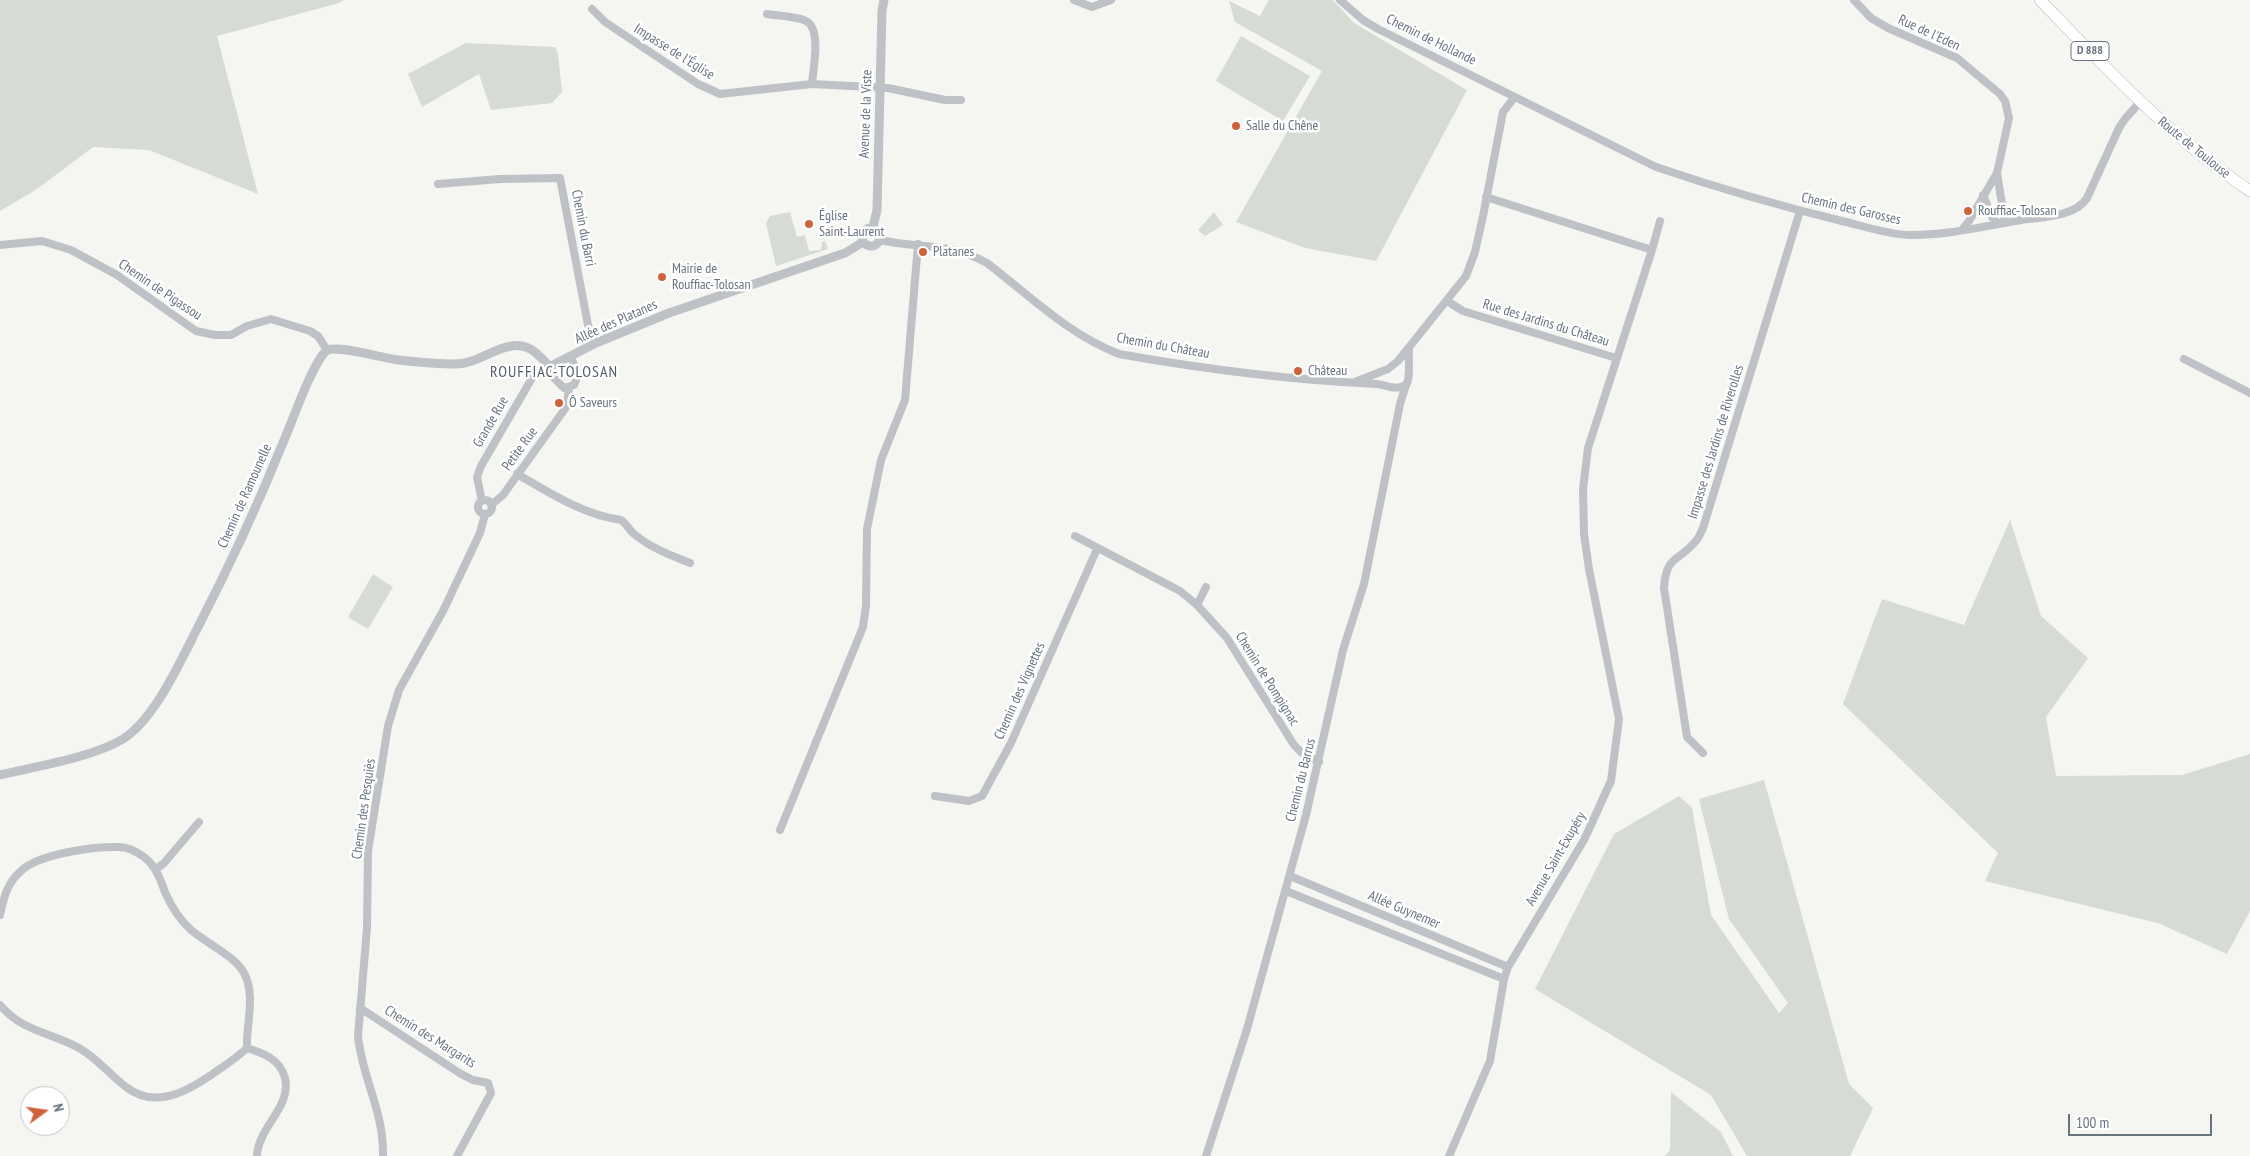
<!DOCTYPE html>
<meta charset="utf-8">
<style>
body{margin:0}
#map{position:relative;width:2250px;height:1156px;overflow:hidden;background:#f5f5f2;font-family:"PT Sans Narrow",sans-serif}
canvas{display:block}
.north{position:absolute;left:20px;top:1086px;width:50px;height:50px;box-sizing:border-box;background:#fff;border:1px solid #c2c7cc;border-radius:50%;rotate:76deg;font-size:14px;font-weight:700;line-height:20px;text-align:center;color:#67737f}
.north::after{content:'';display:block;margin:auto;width:18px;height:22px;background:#ce6339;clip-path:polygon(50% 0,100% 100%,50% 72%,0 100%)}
.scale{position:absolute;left:2068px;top:1114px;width:144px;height:22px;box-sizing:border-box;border:2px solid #67737f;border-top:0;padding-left:6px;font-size:15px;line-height:18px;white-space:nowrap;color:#67737f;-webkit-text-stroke:4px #fff;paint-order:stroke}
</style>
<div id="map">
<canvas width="2250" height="1156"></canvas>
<div class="north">N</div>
<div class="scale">100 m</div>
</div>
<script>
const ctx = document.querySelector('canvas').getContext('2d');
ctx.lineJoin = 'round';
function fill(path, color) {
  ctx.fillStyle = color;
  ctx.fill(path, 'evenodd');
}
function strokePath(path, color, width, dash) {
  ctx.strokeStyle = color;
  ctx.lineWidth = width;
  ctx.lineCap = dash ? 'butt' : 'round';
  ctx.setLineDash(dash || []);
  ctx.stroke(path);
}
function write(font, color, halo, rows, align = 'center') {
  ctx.font = font + ' "PT Sans Narrow",sans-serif';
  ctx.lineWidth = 5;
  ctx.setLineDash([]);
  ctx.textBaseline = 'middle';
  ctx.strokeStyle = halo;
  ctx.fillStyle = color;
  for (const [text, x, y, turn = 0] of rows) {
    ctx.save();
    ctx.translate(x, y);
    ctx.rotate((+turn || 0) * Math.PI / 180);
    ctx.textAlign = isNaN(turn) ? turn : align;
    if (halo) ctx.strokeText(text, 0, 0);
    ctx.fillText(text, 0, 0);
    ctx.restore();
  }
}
fill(new Path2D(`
 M0,0H344L339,3L217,36L258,194L149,150L93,147L37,189L0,211Z
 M1269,0H1333L1354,23L1467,90L1376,261L1305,248L1236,222L1322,71L1235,22L1229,1L1260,16Z
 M1241,36L1310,76L1283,121L1216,81Z
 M466,43L555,47L558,54L562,92L552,103L491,110L479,74L422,107L408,74Z
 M790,212L797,237L805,235L809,251L821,250L822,242L825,241L828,249L776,266L766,223L770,216Z
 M1214,212L1223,225L1205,236L1198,230Z
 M2010,520L2041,616L2088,658L2046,717L2056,776L2182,775L2250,754V911L2227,954L2158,923L1985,881L1998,853L1843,704L1882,599L1964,625Z
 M373,574L393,587L368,629L348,617Z
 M1764,780L1849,1084L1873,1108L1850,1156H1747L1711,1095L1535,989L1614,834L1679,796L1692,808L1711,915L1779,1013L1788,1003L1729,919L1699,799Z
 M1671,1092L1721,1132L1733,1156H1665L1670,1150Z`), '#d6dbd3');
const primary = new Path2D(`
 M2040,0C2107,69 2170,137 2250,191`);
strokePath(primary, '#b2b5b9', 12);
strokePath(new Path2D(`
 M1074,0L1092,7L1111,0
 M1340,0L1363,20L1378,29L1656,167C1715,187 1776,205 1838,220C1860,225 1885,234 1908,235C1945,236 1984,226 2021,220C2042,217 2075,217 2087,198L2119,128L2125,119L2140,102
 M1854,0L1871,18L1888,28L1957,58L2000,94L2005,101L2009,118L1997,173L1969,221L1962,230
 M592,9L605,22L698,84L720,94L812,84L888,88L945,100H961
 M767,14C778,16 796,16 806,21C822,29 813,69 812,84
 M1997,173L2005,223
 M438,184L500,179L560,178L588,325L596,343
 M1983,195L1992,217L1999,224
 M880,240C920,249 949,242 987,263C1030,296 1068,334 1119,354C1203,369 1292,380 1377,384C1387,385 1396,391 1406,385C1411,378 1408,359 1409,349
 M0,245L42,241L71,250L117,275L196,331L215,335H231L247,326L271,319L310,331L318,336L327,350
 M1652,250L1660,221
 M1447,301L1463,311L1616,358
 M2184,359L2250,393
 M1357,381L1388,369L1398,361L1466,276L1475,252L1483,216L1503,112L1514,98
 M517,474C550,493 583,515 621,520C627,524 629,530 634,534C651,548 670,555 690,563
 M478 507a7 7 0 1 1 14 0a7 7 0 1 1-14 0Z
 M482,501L477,477L481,466L535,373L549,367L554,378L564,388L574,385L578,375L571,357
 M491,505L503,495L567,406L569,388
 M1075,536L1180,591L1197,605L1206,587
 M1197,605L1227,638L1294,745L1302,753L1319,762
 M1703,753L1687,737L1664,588C1666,555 1678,562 1695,542C1699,538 1701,532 1703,528L1800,211
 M935,796L969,801L982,796L1011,743L1097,549
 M780,830L863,627L866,605L867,529L881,460L905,400L918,244
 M156,869L164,863L199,822
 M1290,876L1508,967
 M1286,891L1504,979
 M0,915C4,897 7,883 21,871C38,854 95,846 119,847C128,847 137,852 144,857C156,866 160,879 165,892C171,906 180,920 191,930C205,942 236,957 244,973C256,995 246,1024 247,1048
 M0,1005C23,1032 50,1032 79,1048C97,1058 110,1075 126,1087C156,1110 188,1091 214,1073C225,1065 237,1058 247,1048C263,1053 280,1059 285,1078C292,1107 258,1127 257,1156
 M360,1008L461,1074L473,1080L488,1083L491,1093L457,1156
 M383,1156C384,1111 362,1078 358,1036L367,928L368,851L388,726L399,690L443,611L480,533L485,514
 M1206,1156L1247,1029L1306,815L1343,650L1364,584L1400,404L1406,385
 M1449,1156L1490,1061L1504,979L1508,967L1584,840L1611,781L1619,719L1589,569L1584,534L1583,489L1588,448L1652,250L1486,197`), '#bec1c5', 8);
strokePath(new Path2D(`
 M873,227L877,210L882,11L884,0
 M862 237a9 9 0 1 1 18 0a9 9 0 1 1-18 0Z
 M0,775C37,766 91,758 123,739C155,719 181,660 198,627C229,567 257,507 282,445C292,423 312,363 327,350C339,345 382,358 398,360C417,362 437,364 455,364C484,364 511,331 536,353C541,358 546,361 549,367L596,343L669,313L845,253L863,242`), '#bec1c5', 9);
strokePath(primary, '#fff', 11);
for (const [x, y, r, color] of [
 [1236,126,5,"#ce6339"],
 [1968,211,5,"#ce6339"],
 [809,224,5,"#ce6339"],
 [923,252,5,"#ce6339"],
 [662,277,5,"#ce6339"],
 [1298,371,5,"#ce6339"],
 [559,403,5,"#ce6339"]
]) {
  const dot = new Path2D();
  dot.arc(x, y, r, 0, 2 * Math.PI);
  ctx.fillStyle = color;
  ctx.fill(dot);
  strokePath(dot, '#fff', 2);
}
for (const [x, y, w] of [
 [2090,51,38]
]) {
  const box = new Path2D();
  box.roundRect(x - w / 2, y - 9.5, w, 19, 4);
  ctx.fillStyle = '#fff';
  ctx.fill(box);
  strokePath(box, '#67737f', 1);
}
write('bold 12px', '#67737f', null, [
 ["D 888",2090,51]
]);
write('14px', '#67737f', '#fff', [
 ["Rue de l'Eden",1929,33,25],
 ["Chemin de Hollande",1431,40,26],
 ["Impasse de l'Église",674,52,32],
 ["Avenue de la Viste",866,114,-88],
 ["Route de Toulouse",2194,148,39],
 ["Chemin des Garosses",1851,209,13],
 ["Chemin du Barri",583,228,79],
 ["Chemin de Pigassou",160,290,34],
 ["Allée des Platanes",616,322,-24],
 ["Rue des Jardins du Château",1546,323,17],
 ["Chemin du Château",1163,346,10],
 ["Grande Rue",491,422,-60],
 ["Impasse des Jardins de Riverolles",1716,442,-73],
 ["Petite Rue",520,449,-54],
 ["Chemin de Ramounelle",245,496,-66],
 ["Chemin de Pompignac",1267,679,58],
 ["Chemin des Vignettes",1020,691,-66],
 ["Chemin du Barrus",1301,780,-76],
 ["Chemin des Pesquiès",364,809,-82],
 ["Avenue Saint-Exupéry",1556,859,-60],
 ["Allée Guynemer",1404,910,23],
 ["Chemin des Margarits",430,1037,32]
]);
write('14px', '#67737f', '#fff', [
 ["Salle du Chêne",1246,126],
 ["Rouffiac-Tolosan",1978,211],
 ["Église",819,216],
 ["Saint-Laurent",819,232],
 ["Platanes",933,252],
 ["Mairie de",672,269],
 ["Rouffiac-Tolosan",672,285],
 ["Château",1308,371],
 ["Ô Saveurs",569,403]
], 'left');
ctx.letterSpacing = '1px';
write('16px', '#545d65', '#fff', [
 ["ROUFFIAC-TOLOSAN",554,372]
]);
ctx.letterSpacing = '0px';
</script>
